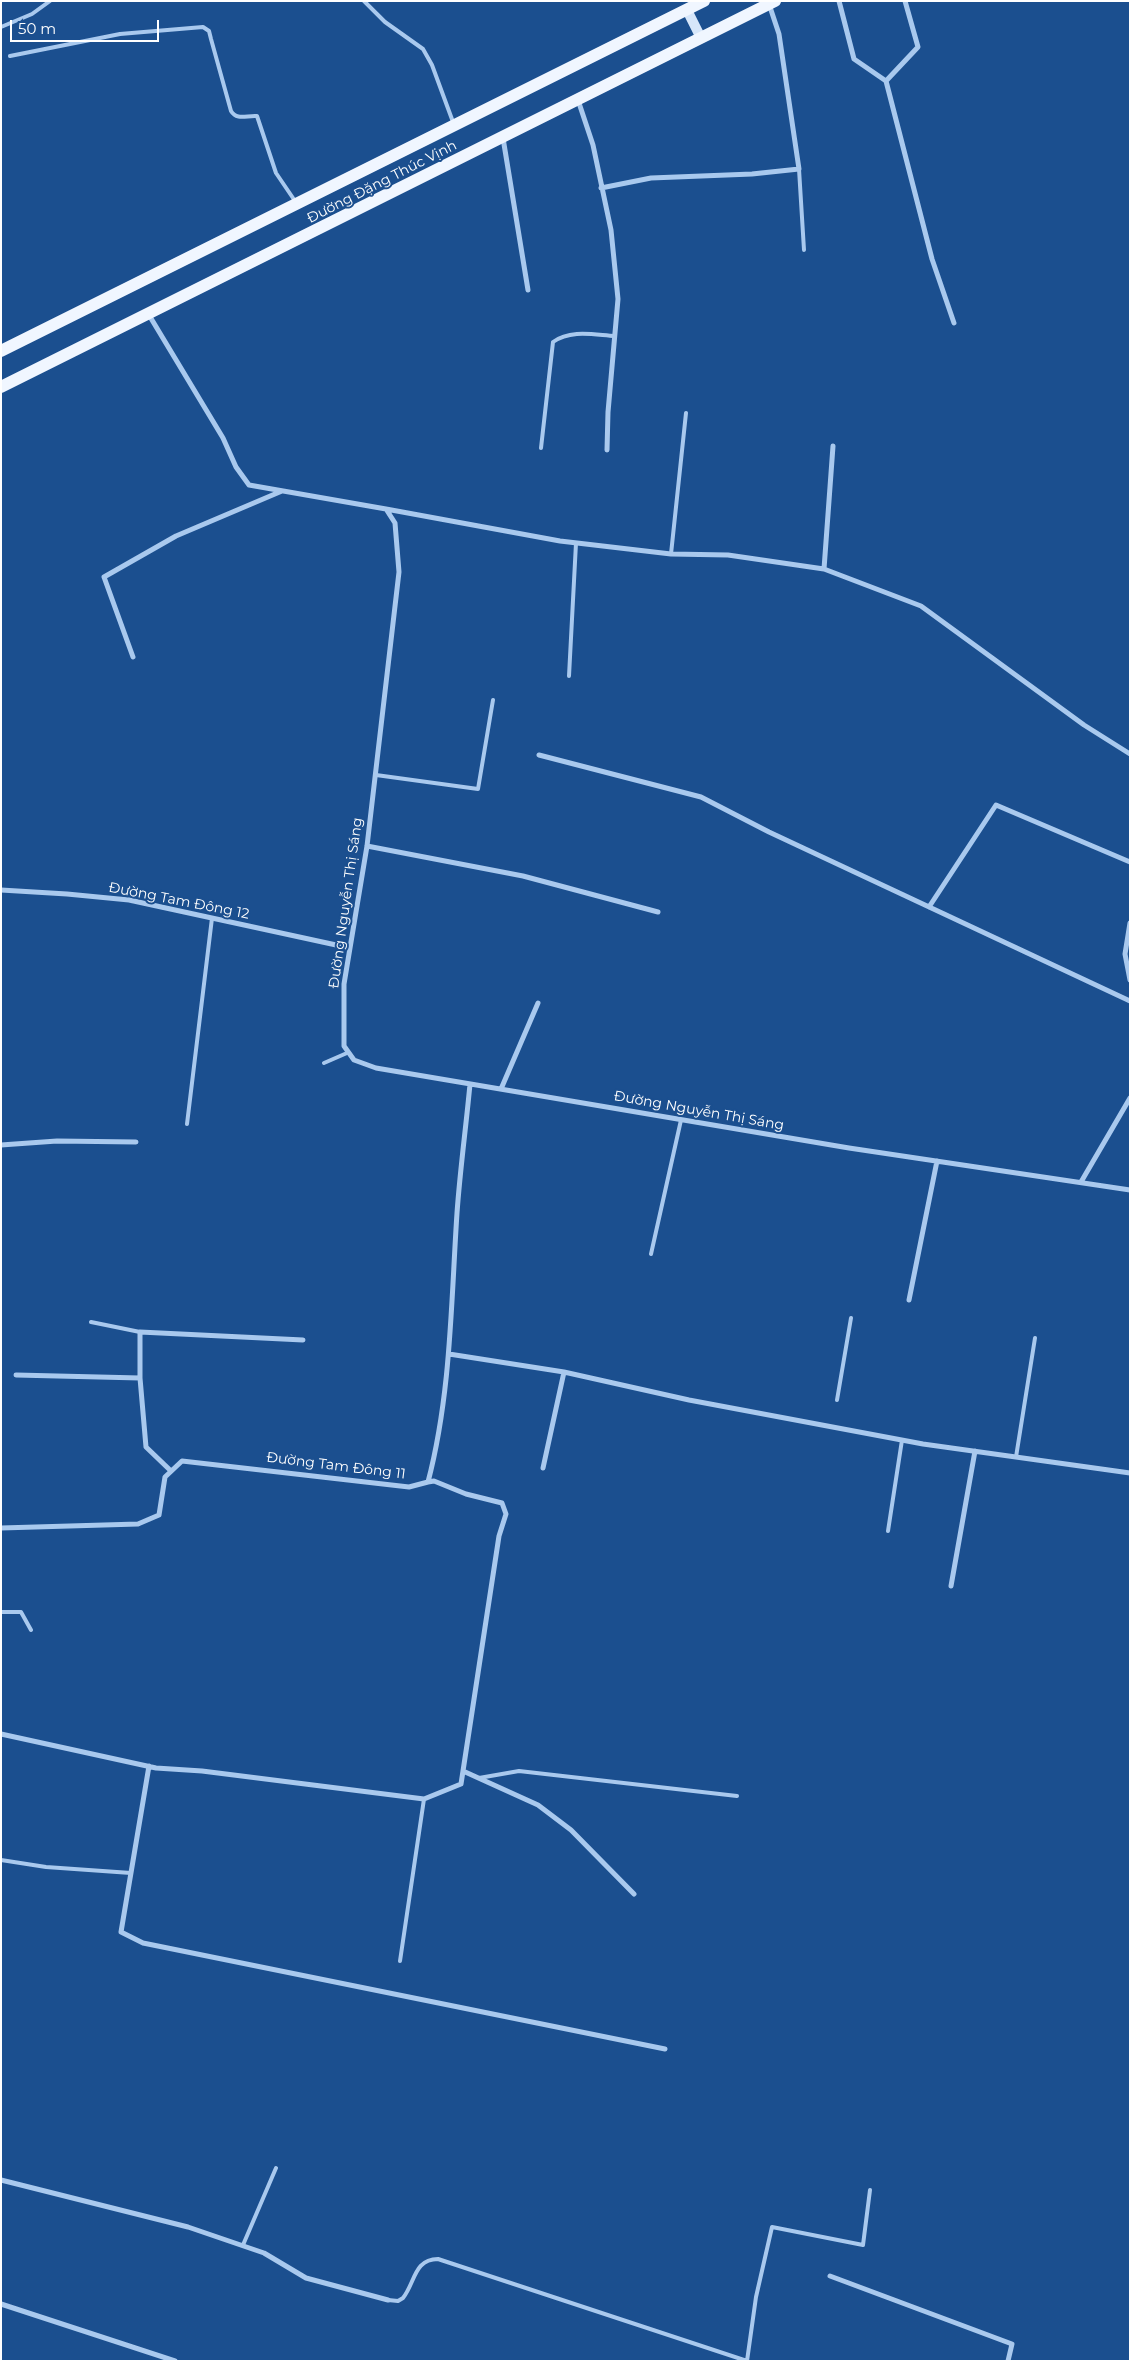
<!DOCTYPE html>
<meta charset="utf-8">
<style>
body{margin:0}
#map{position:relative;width:1131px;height:2362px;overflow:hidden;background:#1b4f8f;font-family:Montserrat,sans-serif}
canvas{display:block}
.frame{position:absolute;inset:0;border:2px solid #fff;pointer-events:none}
.scale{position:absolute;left:10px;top:20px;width:149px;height:22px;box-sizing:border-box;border:2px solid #fff;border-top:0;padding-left:6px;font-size:15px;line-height:18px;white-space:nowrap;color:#fff;-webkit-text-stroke:4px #1b4f8f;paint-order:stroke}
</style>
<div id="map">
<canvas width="1131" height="2362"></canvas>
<div class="frame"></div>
<div class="scale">50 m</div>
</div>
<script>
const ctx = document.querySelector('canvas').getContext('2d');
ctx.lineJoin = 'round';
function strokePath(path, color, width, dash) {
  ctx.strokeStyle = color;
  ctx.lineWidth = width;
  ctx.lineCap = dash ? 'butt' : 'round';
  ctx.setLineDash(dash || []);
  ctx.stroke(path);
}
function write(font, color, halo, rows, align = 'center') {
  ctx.font = font + ' Montserrat,sans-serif';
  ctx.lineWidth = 4;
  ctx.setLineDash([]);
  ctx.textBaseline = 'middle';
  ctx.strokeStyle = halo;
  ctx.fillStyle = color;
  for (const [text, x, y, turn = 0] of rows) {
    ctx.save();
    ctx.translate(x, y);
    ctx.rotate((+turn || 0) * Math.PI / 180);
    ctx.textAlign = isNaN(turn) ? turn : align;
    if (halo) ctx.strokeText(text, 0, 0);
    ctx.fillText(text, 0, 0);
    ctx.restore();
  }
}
strokePath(new Path2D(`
 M364,1L385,22L423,49L432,65L453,122
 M1,27L32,14L50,1
 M10,56L120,34L203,27L209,31L211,39L231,111C237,121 247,115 257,116L276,173L295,201
 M799,169L804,250
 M541,448L553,342C571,329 595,335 615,336
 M671,554L686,413
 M569,676L576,543
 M376,775L478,789L493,700
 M324,1063L347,1053
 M187,1124L212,918
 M651,1254L681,1120
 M91,1322L140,1332
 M837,1400L851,1318
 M1016,1457L1035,1338
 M888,1531L902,1440
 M1,1612H21L31,1630
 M479,1778L519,1771L737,1796
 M1,1860L46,1867L131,1873
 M400,1961L424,1799
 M243,2245L276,2168
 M388,2300L398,2301L403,2298C415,2283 414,2259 438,2259L747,2361
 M747,2361L756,2297L772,2227L863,2245L870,2190`), '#a9c9ee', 4);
strokePath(new Path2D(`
 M839,1L854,59L886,81L932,259L954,323
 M886,81L918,47L905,1
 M578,100L593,145L611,230L618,299L608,412L607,450
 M503,138L528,290
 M601,188L651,178L752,174L799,169L779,34L769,4
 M149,315L223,438L236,467L249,485L386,509L395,523L399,572L367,846L344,984V1046L354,1060L376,1068L849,1148L1130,1190
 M386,509L560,541L671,554L728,555L824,569L921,606L1084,725L1130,754
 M824,569L833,446
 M133,657L104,577L176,536L282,491
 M539,755L701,797L769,832L1130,1001
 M367,846L523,876L658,912
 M1,890L67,894L129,900L350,948
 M929,907L996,805L1130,862
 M1130,923L1125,954L1130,980
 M501,1089L538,1003
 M1,1145L57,1141L136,1142
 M1081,1182L1130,1098
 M909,1300L937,1161
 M449,1354L564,1372L689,1400L923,1444L1130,1473
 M16,1375L140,1378
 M543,1468L564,1372
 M171,1471L146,1447L140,1378V1332L303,1340
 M1,1528L138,1524L159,1515L165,1477L182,1461L409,1487L428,1482C451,1394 451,1303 457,1213C460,1170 466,1127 470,1084
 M951,1586L975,1451
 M1,1734L156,1768L202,1771L424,1799L461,1784L499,1536L506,1514L502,1503L466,1494L434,1481L428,1482
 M149,1766L121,1932L143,1943L665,2049
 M463,1771L538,1805L571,1830L634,1894
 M1,2180L188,2227L264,2253L306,2278L388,2300
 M830,2276L1012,2344L1008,2361
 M1,2304L175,2361`), '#a9c9ee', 5);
strokePath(new Path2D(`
 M687,10L701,38`), '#d6e6fa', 10);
strokePath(new Path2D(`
 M1,351L704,1
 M1,387L775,1`), '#f0f6ff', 12);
write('14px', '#fff', '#1b4f8f', [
 ["Đường Đặng Thúc Vịnh",382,182,-27],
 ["Đường Tam Đông 12",179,901,11],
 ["Đường Nguyễn Thị Sáng",346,903,-82],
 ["Đường Nguyễn Thị Sáng",699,1111,10],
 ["Đường Tam Đông 11",336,1466,7]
]);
</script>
